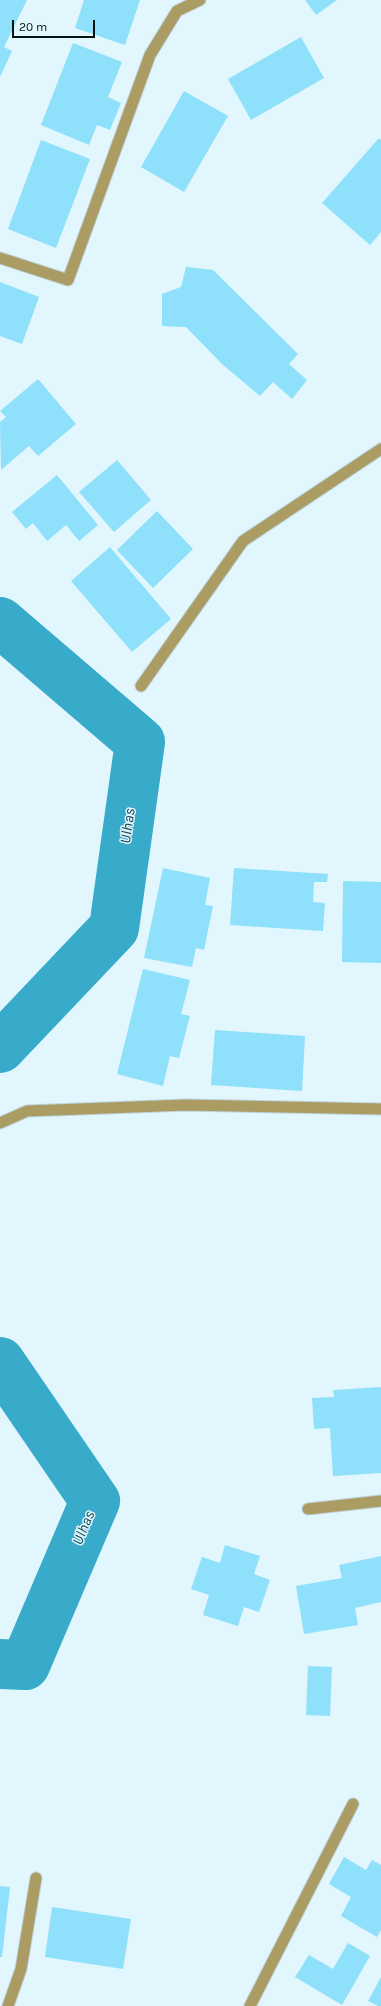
<!DOCTYPE html>
<style>
body{margin:0}
#map{position:relative;width:381px;height:2006px;overflow:hidden;background:#e1f6fd;font-family:Karla,sans-serif}
canvas{display:block}
.scale{position:absolute;left:12px;top:20px;width:83px;height:18px;box-sizing:border-box;border:2px solid #051115;border-top:0;padding-left:5px;font-size:12px;line-height:14px;white-space:nowrap;color:#051115;-webkit-text-stroke:3px #e1f6fd;paint-order:stroke}
</style>
<div id="map">
<canvas width="381" height="2006"></canvas>
<div class="scale">20 m</div>
</div>
<script>
const ctx = document.querySelector('canvas').getContext('2d');
ctx.lineJoin = 'round';
function strokePath(path, color, width, dash) {
  ctx.strokeStyle = color;
  ctx.lineWidth = width;
  ctx.lineCap = dash ? 'butt' : 'round';
  ctx.setLineDash(dash || []);
  ctx.stroke(path);
}
function fill(path, color) {
  ctx.fillStyle = color;
  ctx.fill(path, 'evenodd');
}
function write(font, color, halo, rows, align = 'center') {
  ctx.font = font + ' Karla,sans-serif';
  ctx.lineWidth = 3;
  ctx.setLineDash([]);
  ctx.textBaseline = 'middle';
  ctx.strokeStyle = halo;
  ctx.fillStyle = color;
  for (const [text, x, y, turn = 0] of rows) {
    ctx.save();
    ctx.translate(x, y);
    ctx.rotate((+turn || 0) * Math.PI / 180);
    ctx.textAlign = isNaN(turn) ? turn : align;
    if (halo) ctx.strokeText(text, 0, 0);
    ctx.fillText(text, 0, 0);
    ctx.restore();
  }
}
strokePath(new Path2D(`
 M0,622L140,742L114,928L0,1048
 M0,1362L95,1501L25,1665L0,1664`), '#38abcb', 50);
fill(new Path2D(`
 M0,0H27L4,47L12,51L0,77Z
 M84,0H140L125,45L75,28Z
 M305,0H337L316,15Z
 M301,37L324,78L251,120L228,79Z
 M73,43L122,62L108,97L121,103L110,130L97,125L89,145L41,125Z
 M184,91L228,116L184,192L141,167Z
 M379,138L381,140V232L370,245L322,203Z
 M41,140L90,159L56,248L8,229Z
 M186,267L213,270L298,354L289,364L307,380L292,399L273,382L260,396L222,364L186,327L162,326V294L181,287Z
 M0,282L39,297L22,344L0,336Z
 M38,379L76,424L38,456L29,446L1,470L0,422L6,417L0,411Z
 M117,460L151,500L114,532L79,492Z
 M57,475L98,525L79,541L66,525L47,541L33,523L26,529L12,512Z
 M157,511L193,549L153,588L117,550Z
 M110,547L171,619L132,652L71,581Z
 M163,868L210,878L205,905L213,906L204,950L196,948L192,967L144,958Z
 M234,868L328,874L327,882H314L313,902L325,903L323,931L230,925Z
 M343,881L381,882V963L342,962Z
 M143,969L190,980L181,1014L190,1016L179,1058L170,1056L163,1086L117,1074Z
 M215,1030L305,1036L302,1091L211,1085Z
 M381,1387V1473L333,1476L330,1428L314,1429L312,1398L334,1397L333,1390Z
 M225,1545L260,1556L254,1574L270,1580L259,1612L244,1607L238,1626L203,1615L209,1595L191,1589L202,1557L220,1563Z
 M381,1556V1602L355,1608L358,1625L304,1634L296,1586L342,1578L339,1565Z
 M308,1666L332,1667L330,1716L306,1715Z
 M344,1857L366,1870L372,1860L381,1865V1930L377,1937L341,1916L351,1897L329,1884Z
 M0,1886L10,1887L2,1957H0Z
 M52,1907L131,1919L123,1969L45,1957Z
 M348,1943L370,1956L342,2005L295,1977L309,1955L333,1969Z
 M381,1977V2006H378L368,2001Z`), '#8ee0fb');
const minor = new Path2D(`
 M0,258L68,280L150,55L177,11L200,0
 M141,686L243,541L381,449
 M0,1123L27,1111L186,1105L381,1109
 M308,1509L381,1501
 M8,2006L21,1969L36,1878
 M250,2006L353,1804`);
strokePath(minor, '#bed1d8', 13);
strokePath(minor, '#ab9c64', 11);
write('italic 15px', '#134452', '#e1f6fd', [
 ["Ulhas",128,826,-82],
 ["Ulhas",84,1528,-67]
]);
</script>
